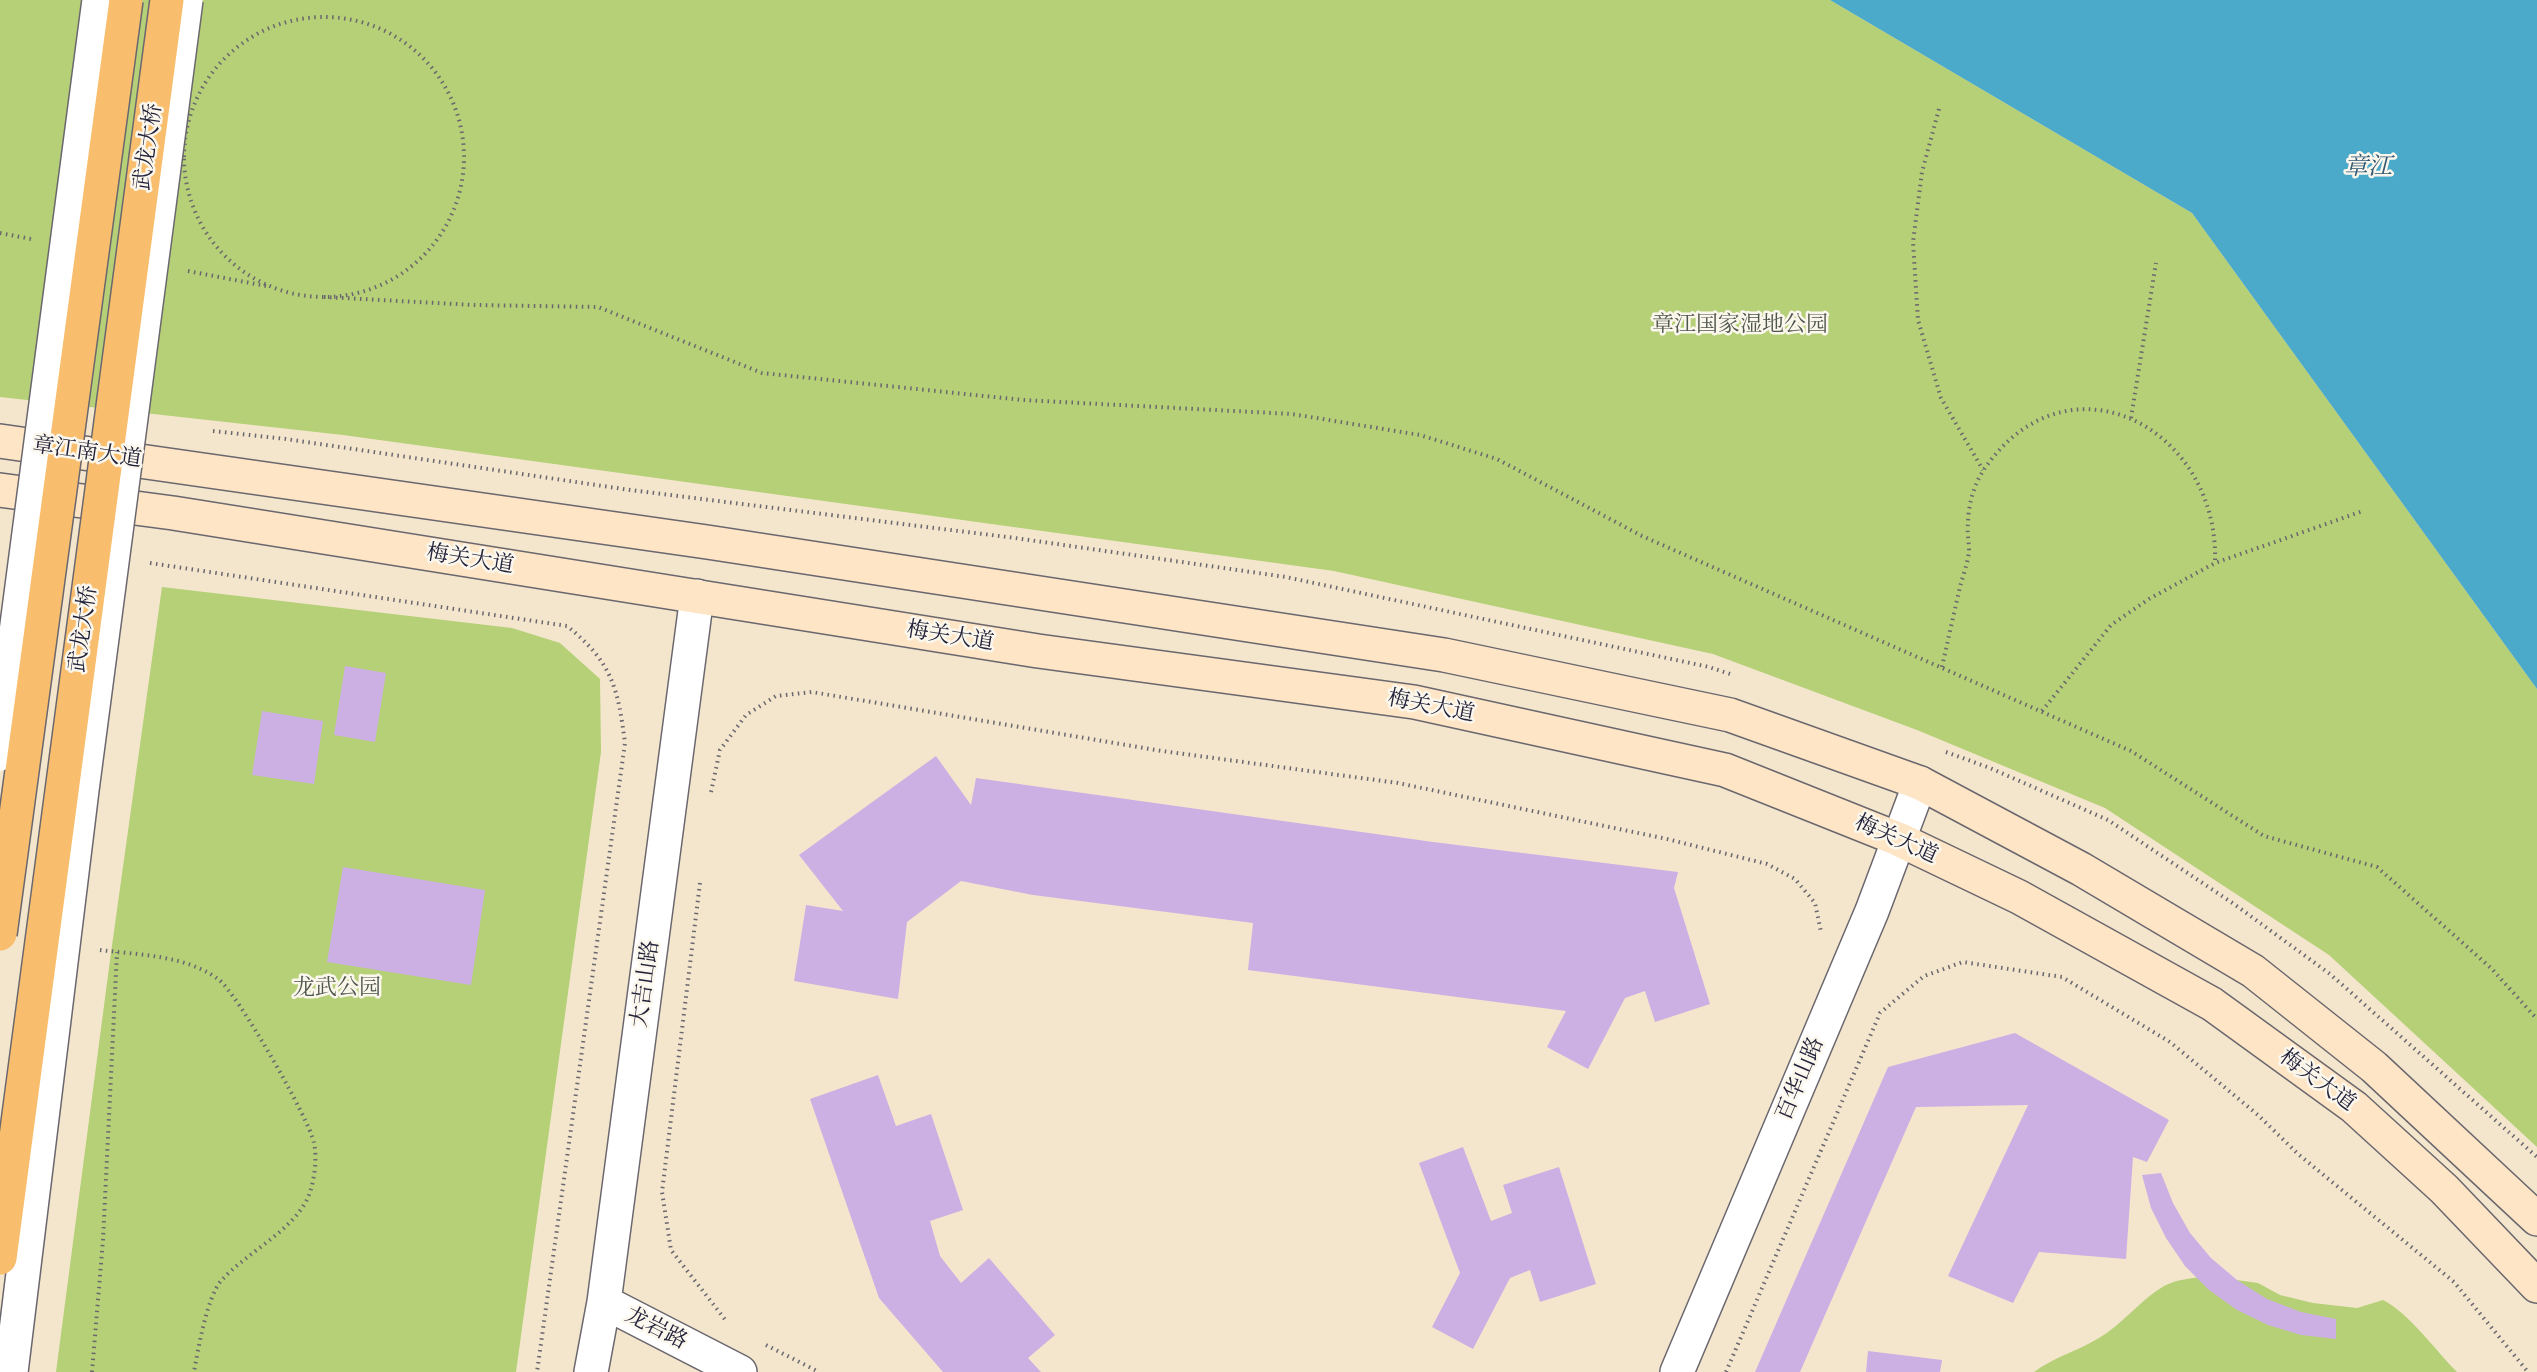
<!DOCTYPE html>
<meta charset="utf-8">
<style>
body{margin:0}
canvas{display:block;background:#f3e6cd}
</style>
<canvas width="2537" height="1372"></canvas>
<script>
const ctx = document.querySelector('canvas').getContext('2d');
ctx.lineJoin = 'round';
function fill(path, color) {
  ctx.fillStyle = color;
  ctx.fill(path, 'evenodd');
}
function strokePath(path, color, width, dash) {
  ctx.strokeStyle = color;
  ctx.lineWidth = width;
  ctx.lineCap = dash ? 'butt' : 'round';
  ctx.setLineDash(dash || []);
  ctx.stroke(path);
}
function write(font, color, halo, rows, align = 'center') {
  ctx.font = font + ' "IM FELL Great Primer","Noto Serif SC",serif';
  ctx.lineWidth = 5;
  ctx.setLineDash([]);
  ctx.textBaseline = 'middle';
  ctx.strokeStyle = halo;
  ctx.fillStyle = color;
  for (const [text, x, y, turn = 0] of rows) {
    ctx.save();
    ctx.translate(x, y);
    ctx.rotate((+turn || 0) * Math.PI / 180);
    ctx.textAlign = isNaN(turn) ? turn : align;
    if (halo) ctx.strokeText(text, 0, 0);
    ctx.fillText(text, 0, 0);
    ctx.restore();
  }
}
fill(new Path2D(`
 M0,0H1830L2192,213L2537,689V1147L2329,955L2105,808L1917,730L1713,654L1334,571L343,435L0,397Z
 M162,587L512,628L560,643L600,679L601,752L516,1372H56L110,960Z
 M2208,1276L2258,1283L2280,1295L2313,1303L2357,1308L2383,1300C2409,1313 2436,1351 2457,1372H2034C2054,1357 2078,1351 2099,1338C2123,1324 2140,1300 2164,1286C2177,1279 2194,1278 2208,1276Z`), '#b5d076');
fill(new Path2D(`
 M1830,0H2537V689L2192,213Z`), '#4ba9ca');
fill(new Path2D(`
 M345,666L386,673L375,742L334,735Z
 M262,711L323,721L314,784L252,775Z
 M936,756L971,805L976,778L1433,842L1678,872L1674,888L1710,1004L1655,1022L1645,991L1625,998L1588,1069L1547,1047L1566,1011L1248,970L1253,923L1033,895L961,881L907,922L898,999L794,981L806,905L843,911L799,855Z
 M343,867L485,890L471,985L327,962Z
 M2015,1033L2169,1120L2147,1162L2133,1157L2126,1259L2039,1252L2013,1303L1948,1276L2028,1105L1916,1107L1800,1372H1755L1888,1067Z
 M878,1075L896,1126L931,1114L963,1210L930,1221L940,1256L961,1283L989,1258L1055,1335L1028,1358L1041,1372H943L879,1298L810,1099Z
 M1463,1147L1491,1221L1512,1213L1503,1185L1559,1167L1596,1284L1540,1302L1530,1270L1510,1278L1473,1349L1432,1327L1460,1273L1419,1163Z
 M2161,1173L2173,1203L2190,1233L2211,1258L2237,1280L2267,1299L2301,1312L2336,1319V1339L2301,1335L2268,1325L2237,1310L2209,1290L2185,1266L2166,1238L2151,1208L2142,1175Z
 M1868,1351L1942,1360L1940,1372H1866Z`), '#ccb0e4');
const tertiary = new Path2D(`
 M604,1302L740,1372
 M591,1372L604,1302L697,596
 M1677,1372L1872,911L1920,783`);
const secondary = new Path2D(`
 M0,441L707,542L1444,655L1730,715L1920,783L2081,869L2253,971L2374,1067L2537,1219
 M0,490L173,513L1038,651L1414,702L1725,770L1898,839L2019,897L2212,1004L2354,1107L2444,1189L2537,1286`);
strokePath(tertiary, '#6b676e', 36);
strokePath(secondary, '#6b676e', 36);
strokePath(new Path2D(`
 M184 157a140 140 0 1 1 280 0a140 140 0 1 1-280 0Z
 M1939,109L1922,172L1913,242L1918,320L1941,398L1983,470
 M0,233L31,239
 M188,271L266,286
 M324,297L474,305L598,307L762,373L1023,400L1292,414L1420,435L1497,459L1642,536L2131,751L2264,836L2377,867L2491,968L2537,1019
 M2131,418L2156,263
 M213,431L286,439L630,490L1015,538L1286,577L1709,667L1730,674
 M150,563L567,626C612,662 618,688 625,743L537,1372
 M1942,667C1948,640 1954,613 1960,587C1963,575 1968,563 1969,551C1969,542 1967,533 1968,524C1968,506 1974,483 1985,468C2068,348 2220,428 2215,563
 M2042,711L2111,625L2149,599L2215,563L2363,511
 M1946,752L1990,768L2108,820L2234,904L2330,974L2537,1157
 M711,792L720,750L746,715L776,696L812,692L1162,751L1398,783L1667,839L1767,864L1795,879L1815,903L1821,932
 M700,883L662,1192L671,1250L727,1322
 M100,950C139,955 185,955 218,979C236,991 310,1120 314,1143C317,1158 315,1177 310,1192C298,1229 246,1252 221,1281C207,1297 198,1350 194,1372
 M766,1345L819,1372
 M92,1372L103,1240L117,952
 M1726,1372L1880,1013L1924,976L1963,962L2062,977L2170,1042L2258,1115L2298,1154L2454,1282L2528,1372`), '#6b676e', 4, [1.5, 4.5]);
strokePath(tertiary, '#fff', 33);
strokePath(secondary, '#fde5c5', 33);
const tertiaryBridge = new Path2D(`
 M0,754L99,0
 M11,1372L82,790L186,0`);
const primaryBridge = new Path2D(`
 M0,934L126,0
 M0,1258L167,0`);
strokePath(tertiaryBridge, '#6b676e', 36, []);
strokePath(primaryBridge, '#6b676e', 36, []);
strokePath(tertiaryBridge, '#fff', 33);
strokePath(primaryBridge, '#f9be6d', 33);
write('22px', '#22223b', '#fbf7ec', [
 ["武龙大桥",149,147,-82],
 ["章江南大道",87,453,8],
 ["梅关大道",470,560,9],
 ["武龙大桥",84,629,-82],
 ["梅关大道",950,637,9],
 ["梅关大道",1431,707,11],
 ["梅关大道",1896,840,24],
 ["大吉山路",646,984,-82],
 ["百华山路",1801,1079,-67],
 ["梅关大道",2317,1081,36],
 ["龙岩路",656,1329,27]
]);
write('22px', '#4e564d', '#fbf7ec', [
 ["章江国家湿地公园",1740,326],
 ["龙武公园",337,989]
]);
write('italic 24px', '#325874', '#fbf7ec', [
 ["章江",2368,168]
]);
</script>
